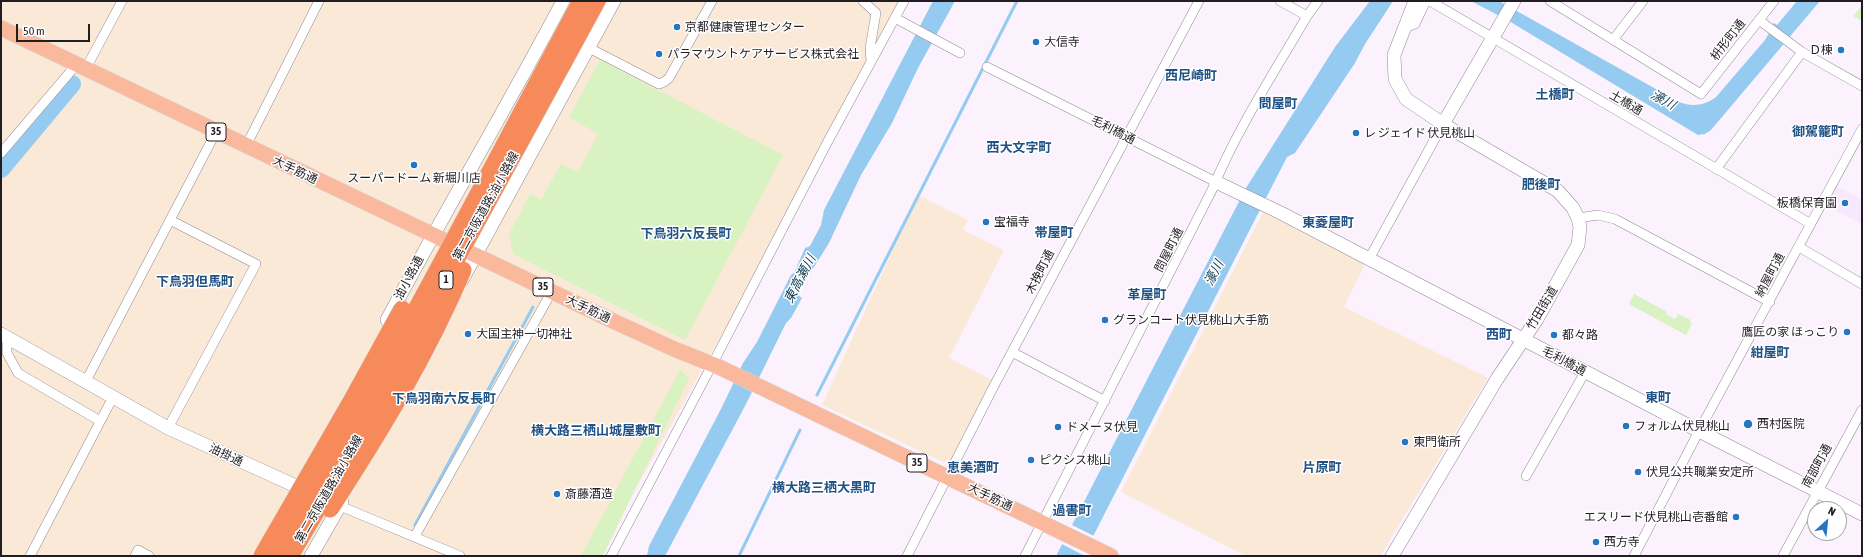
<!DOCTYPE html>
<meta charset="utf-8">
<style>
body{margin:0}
#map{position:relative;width:1863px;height:557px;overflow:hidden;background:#fbf2fe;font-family:"Asap Condensed",sans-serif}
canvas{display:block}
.frame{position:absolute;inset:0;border:2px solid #211d23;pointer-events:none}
.north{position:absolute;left:1807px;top:501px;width:40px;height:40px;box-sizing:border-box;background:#fff;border:1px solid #a6a5a7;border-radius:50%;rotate:27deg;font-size:11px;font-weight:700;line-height:16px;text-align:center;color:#211d23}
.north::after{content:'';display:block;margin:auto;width:14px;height:18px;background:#2476c5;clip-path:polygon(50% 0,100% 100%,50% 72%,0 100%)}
.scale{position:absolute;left:16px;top:24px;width:74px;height:18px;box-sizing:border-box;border:2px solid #211d23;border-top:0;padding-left:5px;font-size:12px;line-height:14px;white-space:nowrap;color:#211d23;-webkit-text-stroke:3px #fff;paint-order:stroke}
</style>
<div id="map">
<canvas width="1863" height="557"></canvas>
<div class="frame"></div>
<div class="north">N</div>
<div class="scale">50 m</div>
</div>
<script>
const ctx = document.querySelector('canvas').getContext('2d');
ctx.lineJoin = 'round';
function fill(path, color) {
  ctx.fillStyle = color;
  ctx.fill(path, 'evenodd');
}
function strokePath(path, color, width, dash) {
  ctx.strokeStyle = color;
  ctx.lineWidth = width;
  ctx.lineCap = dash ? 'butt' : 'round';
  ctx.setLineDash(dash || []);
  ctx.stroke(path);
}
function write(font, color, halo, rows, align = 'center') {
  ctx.font = font + ' "Asap Condensed","Noto Sans JP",sans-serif';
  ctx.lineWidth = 3;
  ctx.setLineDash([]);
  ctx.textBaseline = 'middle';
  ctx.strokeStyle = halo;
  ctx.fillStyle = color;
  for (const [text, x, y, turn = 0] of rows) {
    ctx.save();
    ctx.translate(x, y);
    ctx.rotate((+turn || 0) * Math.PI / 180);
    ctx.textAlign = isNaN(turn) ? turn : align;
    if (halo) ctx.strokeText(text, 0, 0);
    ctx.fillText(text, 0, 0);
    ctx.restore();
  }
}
fill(new Path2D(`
 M1,1H908L598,556H1Z
 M918,195L968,220L963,230L1004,250L949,358L996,382L950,465L822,405Z
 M1263,212L1365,264L1344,307L1488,378L1380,556H1246L1121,492Z`), '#f9e9d6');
fill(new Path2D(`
 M1836,186L1862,199V224L1826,206Z`), '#f8e8fd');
fill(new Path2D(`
 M1862,6V21L1853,16Z
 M600,60L783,155L685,340L513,254L509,234L530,194L541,200L561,164L578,172L598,134L569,117Z
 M1634,294L1667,312L1666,314L1675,319L1678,314L1691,320L1690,322L1692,324L1686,335L1629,304Z
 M680,370L689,378L603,556H581Z`), '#d8f2c2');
fill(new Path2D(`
 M933,1H955L918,68L892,123L861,175L829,243L797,294L802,298L791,318L786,323L745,406L665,556H647L649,546L721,409L743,363L757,342L791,275L794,273L805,248L810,246L821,225L824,210Z
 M1370,1H1393L1365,44L1355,63L1295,153L1287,157L1083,556H1056L1246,188L1335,47Z
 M1471,1H1499L1679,102C1692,107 1704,106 1716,97L1765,40L1773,26L1772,25L1774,23L1777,25L1797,1H1820L1711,130L1705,134L1698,135L1509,21Z`), '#95cbf0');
fill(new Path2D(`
 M1070,524L1096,537L1085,556L1060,543Z`), '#fbf2fe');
strokePath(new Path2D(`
 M817,395L1017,1
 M415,525L533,307
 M739,556L800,430`), '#95cbf0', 3);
strokePath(new Path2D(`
 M1,169L72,84`), '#95cbf0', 18);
const street = new Path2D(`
 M863,1L876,13L870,48L871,61
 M1280,1L1307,16
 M1430,1L1811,224
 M1550,1L1701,94L1774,1
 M895,18L960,53
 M1759,20L1802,52L1862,86
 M1404,28L1415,24L1426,1
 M1613,40L1643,1
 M589,48L659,84L664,82L669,78L712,1
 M987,67L1216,182
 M86,68L122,1
 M246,146L319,1
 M1,153L77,64
 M1716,169L1802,52
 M1578,218L1598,215L1615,219L1770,302
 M1799,247L1862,284
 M1369,259L1443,124
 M7,337V353L18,373L100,421
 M1012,352L1105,401
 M86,381L216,132
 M168,428L256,264L170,220
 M1526,476L1585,372
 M340,506L460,556
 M415,536L552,291
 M30,556L113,397
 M135,556L138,550L149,556
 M611,556L712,365L827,143L904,1
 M907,556L996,382L1199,1
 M1025,556L1212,190C1237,129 1274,73 1307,16L1318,1
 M1634,556L1699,431L1862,129
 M1783,556L1862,410`);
const secondary = new Path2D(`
 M1443,124L1514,1
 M1216,182L1281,213L1699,431L1862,514
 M462,280L614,1
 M387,320C444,213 506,109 563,1
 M1,334L168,428L309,492
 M311,556L342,502
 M1392,556L1497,379L1537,319L1578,245L1580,227L1578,218L1573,208L1558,191L1443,124L1406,99L1395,79L1394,55L1415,1`);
const primary = new Path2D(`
 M1,28L611,320L674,349L719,367L1111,556`);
strokePath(street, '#938896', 10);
strokePath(secondary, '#938896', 14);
strokePath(primary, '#d7d6d7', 16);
strokePath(street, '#fff', 9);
strokePath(secondary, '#fff', 13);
strokePath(primary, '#fab99c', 15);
const highwayBridge = new Path2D(`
 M330,509C380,432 427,355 463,270
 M262,556L352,400L402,309
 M275,556C385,376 481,187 581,1
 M290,556L353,449L597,1`);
strokePath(highwayBridge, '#d7d6d7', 18, []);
strokePath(highwayBridge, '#f78a5a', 17);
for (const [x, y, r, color] of [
 [677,27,4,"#2476c5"],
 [1036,42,4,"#2476c5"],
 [1841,50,4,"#2476c5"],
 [659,54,4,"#2476c5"],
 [1356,133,4,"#2476c5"],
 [414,165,4,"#2476c5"],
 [1845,203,4,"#2476c5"],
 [986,222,4,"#2476c5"],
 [1105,320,4,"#2476c5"],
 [1847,332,4,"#2476c5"],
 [468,334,4,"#2476c5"],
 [1554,335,4,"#2476c5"],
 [1748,424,5,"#2476c5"],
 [1626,426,4,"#2476c5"],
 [1058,427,4,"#2476c5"],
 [1405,442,4,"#2476c5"],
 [1031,460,4,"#2476c5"],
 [1638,472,4,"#2476c5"],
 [557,494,4,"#2476c5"],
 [1736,517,4,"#2476c5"],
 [1596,542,4,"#2476c5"]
]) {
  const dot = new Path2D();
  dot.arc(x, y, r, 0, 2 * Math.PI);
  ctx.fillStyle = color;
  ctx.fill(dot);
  strokePath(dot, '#fff', 1.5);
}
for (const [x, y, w] of [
 [216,132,20],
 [446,280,14],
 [543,287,20],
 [917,463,20]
]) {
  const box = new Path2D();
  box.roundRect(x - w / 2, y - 9, w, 18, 3);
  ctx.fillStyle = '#fff';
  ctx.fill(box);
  strokePath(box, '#211d23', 1);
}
write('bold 11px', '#211d23', null, [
 ["35",216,132],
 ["1",446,280],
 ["35",543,287],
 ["35",917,463]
]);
write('12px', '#211d23', '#fff', [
 ["京都健康管理センター",685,27],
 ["大信寺",1044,42],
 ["Ｄ棟",1833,50,"right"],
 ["パラマウントケアサービス株式会社",667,54],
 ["レ ジェイド 伏見桃山",1364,133],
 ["スーパードーム 新堀川店",414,178,"center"],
 ["板橋保育園",1837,203,"right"],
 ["宝福寺",994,222],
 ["グランコート伏見桃山大手筋",1113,320],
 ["鷹匠の家 ほっこり",1839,332,"right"],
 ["大国主神一切神社",476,334],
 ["都々路",1562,335],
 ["西村医院",1757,424],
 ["フォルム伏見桃山",1634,426],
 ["ドメーヌ伏見",1066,427],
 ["東門衛所",1413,442],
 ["ピクシス桃山",1039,460],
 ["伏見公共職業安定所",1646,472],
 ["斎藤酒造",565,494],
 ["エスリード伏見桃山壱番館",1728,517,"right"],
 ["西方寺",1604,542]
], 'left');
write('12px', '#211d23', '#fff', [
 ["枡形町通",1728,40,-52],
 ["土橋通",1626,103,30],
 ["毛利橋通",1113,130,27],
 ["大手筋通",295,170,26],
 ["第二京阪道路;油小路線",486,206,-61],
 ["問屋町通",1169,250,-63],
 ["木挽町通",1040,272,-63],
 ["納屋町通",1770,275,-62],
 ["油小路通",409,278,-62],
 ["竹田街道",1542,308,-59],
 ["大手筋通",588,309,26],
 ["毛利橋通",1564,361,28],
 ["油掛通",226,455,25],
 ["南部町通",1817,466,-61],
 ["第二京阪道路;油小路線",329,489,-60],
 ["大手筋通",990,497,26]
]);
write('bold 13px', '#205285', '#fff', [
 ["西尼崎町",1191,76],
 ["土橋町",1555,95],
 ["問屋町",1278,104],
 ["御駕籠町",1818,132],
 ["西大文字町",1019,148],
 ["肥後町",1541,185],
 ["東菱屋町",1328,223],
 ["帯屋町",1054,233],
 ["下鳥羽六反長町",686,234],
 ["下鳥羽但馬町",195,282],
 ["革屋町",1147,295],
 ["西町",1499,335],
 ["紺屋町",1770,353],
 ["東町",1658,398],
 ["下鳥羽南六反長町",444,399],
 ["横大路三栖山城屋敷町",596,431],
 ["恵美酒町",973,468],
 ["片原町",1322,468],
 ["横大路三栖大黒町",824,488],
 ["過書町",1072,511]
]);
write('italic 13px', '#0e3a53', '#fff', [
 ["濠川",1663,100,29],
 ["濠川",1214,273,-63],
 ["東高瀬川",800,279,-62]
]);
</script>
